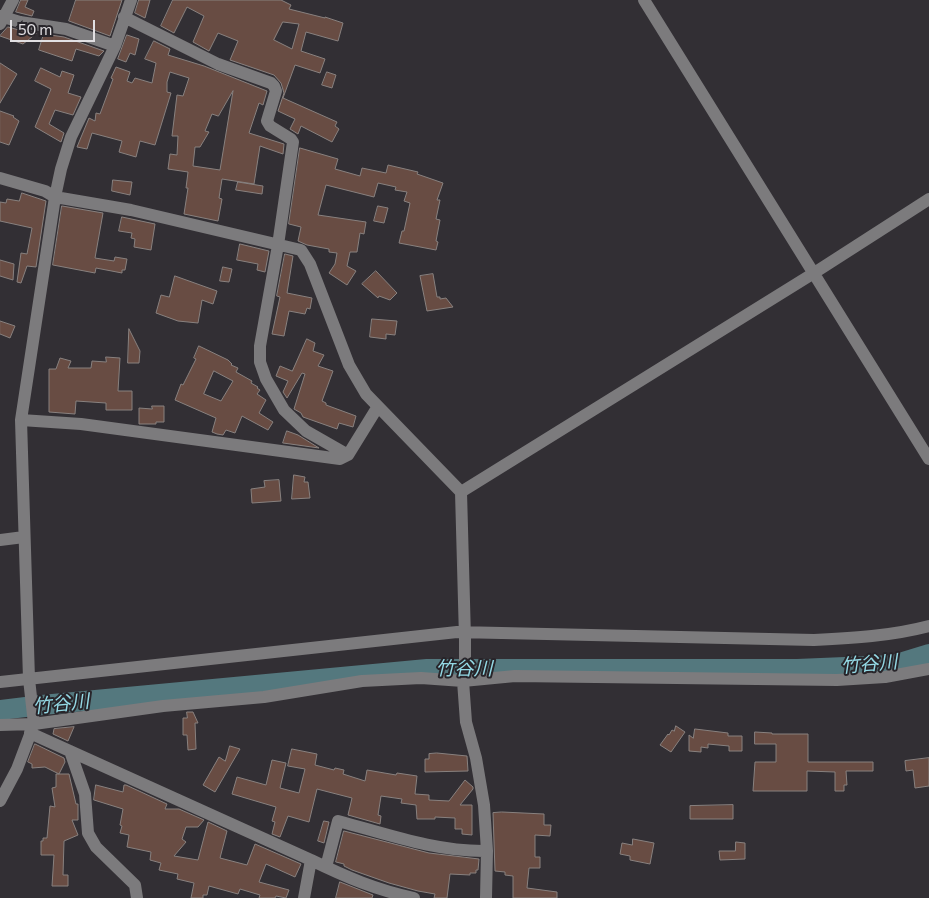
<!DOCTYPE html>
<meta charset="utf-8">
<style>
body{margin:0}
#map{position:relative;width:929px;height:898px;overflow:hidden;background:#322f34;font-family:Commissioner,sans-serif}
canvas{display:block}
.scale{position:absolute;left:10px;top:20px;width:85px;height:22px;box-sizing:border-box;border:2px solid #e2e0e3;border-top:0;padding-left:6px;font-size:15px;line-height:18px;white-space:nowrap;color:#e2e0e3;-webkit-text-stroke:4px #28252a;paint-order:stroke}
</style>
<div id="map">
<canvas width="929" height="898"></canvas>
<div class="scale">50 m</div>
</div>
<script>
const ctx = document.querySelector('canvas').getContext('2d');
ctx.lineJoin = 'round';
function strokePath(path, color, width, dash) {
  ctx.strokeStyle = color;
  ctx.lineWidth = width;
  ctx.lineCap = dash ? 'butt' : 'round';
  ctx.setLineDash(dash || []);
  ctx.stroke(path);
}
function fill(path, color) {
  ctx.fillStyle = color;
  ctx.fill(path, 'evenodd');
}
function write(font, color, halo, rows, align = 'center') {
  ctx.font = font + ' Commissioner,"Noto Sans JP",sans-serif';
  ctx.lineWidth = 4;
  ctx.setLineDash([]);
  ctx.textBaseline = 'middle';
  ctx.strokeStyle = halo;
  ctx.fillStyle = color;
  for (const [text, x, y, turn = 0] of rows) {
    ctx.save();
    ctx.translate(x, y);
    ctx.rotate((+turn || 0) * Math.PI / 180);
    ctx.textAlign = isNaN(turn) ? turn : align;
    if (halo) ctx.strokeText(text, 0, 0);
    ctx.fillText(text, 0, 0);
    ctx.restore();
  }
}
strokePath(new Path2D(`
 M0,710L42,705L427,669H797L893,665L929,654`), '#54787e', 20);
const building = new Path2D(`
 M21,0H28L25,7L34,11L32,16L16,12Z
 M76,0H122L110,36L69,21Z
 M139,0H150L145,18L135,13Z
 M173,0H281L291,5L289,9L325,18V17L343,23L338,41L306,32L301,51L325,59L320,73L295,65L283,98L337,122L335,126L339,129L332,142L301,126L298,134L290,129L295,119L278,111L284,93L281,83L274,75L230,60L238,41L218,33L209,51L193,42L204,16L187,7L174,33L161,26ZM283,22L299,24L292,49L274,40Z
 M8,27L19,30L37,33L23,44L0,36Z
 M44,34L64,37L104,51L99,56L76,49L72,61L39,50Z
 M127,35L139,39L135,55L130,53L126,62L118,59Z
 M154,41L170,49L168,55L204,66L267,91L263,105L259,103L249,133L284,144L283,154L260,146L254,184L222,179L219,198L222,199L218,221L184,214L188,188H186L188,172L168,169L170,154L177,155L178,136H172L177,95L183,96L189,78L170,72L167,82V92L171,93L155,145L140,141L136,157L119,152L122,141L92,133L87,149L77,147L89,118L95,121L96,113L100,114L113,79L111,78L116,67L130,72L127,81L132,83L135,78L152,83L156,63L145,59ZM233,91L220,170L193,166L195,147H200L209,132L205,131L212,114L218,116Z
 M0,63L17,74L0,103Z
 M41,68L60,77L62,71L74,75L68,93L81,97L73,115L55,110L49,124L64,133L61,142L35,127L51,89L35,81Z
 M327,72L336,75L332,88L322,85Z
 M0,111L14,116L13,117L19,121L9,145L0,142Z
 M300,148L338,159L335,169L360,176L362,168L386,173L388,165L418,172L417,174L443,183L437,200H440L436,219L440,220L436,241L438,242L436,250L399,243L402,231H404L410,203L404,201L407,192L395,190L396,187L378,183L374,197L326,185L318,215L366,222L364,234L360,233L357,252H350L347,266L356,271L347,285L329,273L335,264L337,253L329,252V249L307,245L298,241L301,227L289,224Z
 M113,180L132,182L130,195L112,191Z
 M238,182L263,186L262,194L236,190Z
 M22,193L46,201L36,267L27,266L21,283L17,282L21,253L27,254L32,228L0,221V202L6,203L7,199L19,201Z
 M62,206L103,213L95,258L114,261L115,257L127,259L125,270H122V273L96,268L95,273L53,265Z
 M378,206L388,208L384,223L374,221Z
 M122,217L155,224L151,250L134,247L135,239L131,238L132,233L119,231Z
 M240,244L269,251L265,272L257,270L258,264L237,260Z
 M285,254L293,256L287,293L312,298L310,309L307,308L305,314L289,311L284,336L272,334L280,297L277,296Z
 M0,260L14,264L13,280L0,276Z
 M223,267L232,269L229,282L220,281Z
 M376,271L397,293L390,300L379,296L378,298L362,284Z
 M433,274L437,297H440V299L446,298L453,307L427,311L420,276Z
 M175,276L217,291L213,304L202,300L198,323L178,321L156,313L161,295L169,297Z
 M372,319L397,321L395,335L386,334V339L370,337Z
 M0,321L15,326L10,338L0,334Z
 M129,329L140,351L139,363H128Z
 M307,339L315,343L313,351L324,355L318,366L333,371L322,401L326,403V405L356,416L353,427L339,423L337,429L303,417L301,413L294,409L305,374L302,373L287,398L283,392L288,381L276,376L280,366L292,371Z
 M199,346L228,360L232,364L231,365L238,368L236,372L252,381L251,383L258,387L257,388L260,390L257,394L266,400L259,413L273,422L268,430L242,416L235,433L226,430L223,435L217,434L212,432L216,418L175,400L181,384L183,385L196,359L194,358ZM214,371L233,381L221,401L204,394Z
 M106,357L120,358L118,391H132V410H106V403L76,401L75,414L49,412V369H56L60,358L71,361L68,368H91L92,361L106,362Z
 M152,406H164V422H156V424H139V408L152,409Z
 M287,431L298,435L319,448L283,443Z
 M294,475L305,477L304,482H308L310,498L292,499Z
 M279,480L281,501L252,503L251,489L265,487L264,481Z
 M187,712H193L198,723H195L196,749L188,750L187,735H183V718H187Z
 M676,726L685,732L671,752L660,745L668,734L669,735L672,730L674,731Z
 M74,727L68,741L53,734L54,729Z
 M695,729L728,733V736H742V751H729V746L708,744V748L701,747V752L689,751V735L693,738Z
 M755,732L772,733V734H808V762H873V771H846L847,785H844V791H835V772L807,771V791H753L755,762H776V744H755Z
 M35,744L64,758L65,762L59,774H69L76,804H78V820H72L78,835L64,841L63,875H68V886H52L54,855H41V841H43V838H47L50,806L55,807L52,788L56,787V774H59L45,767L32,768V764L28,762Z
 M230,746L240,749L215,792L203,785L219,757L225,761Z
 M292,749L317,754L315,765L334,770L335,768L344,770L343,774L365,781L367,770L396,775L397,773L417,776L415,794L429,795V800L449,801L465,780L473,787V789L460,805H472V835L462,834V829H455V818L435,817V819H417L416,805L401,803L402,799L381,796L378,815L381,816L380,824L348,815L352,798L317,789L309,822L288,816L280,837L272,834L275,822L272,821L276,807L232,794L237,777L266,785L272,760L286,763L280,788L299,793L305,769L288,766Z
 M437,753L467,756L468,771L425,772V759H429V754Z
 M929,758V786L915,788L913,770L906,771L905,761Z
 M96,785L123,792L124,785H126L167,804L165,809H179L204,820L198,827H186L182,839L186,842L174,856L198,860L208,822L227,831L220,858L247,865L255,844L301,864L295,877L266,864L259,882L289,890L286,898L276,896L275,898H259L260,895L240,889L238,894L209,886L207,895H203V898H191L194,883L177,879L178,874L159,870L161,863L150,860L151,852L127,847L129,835L120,833L122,826L120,825L123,809L94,800Z
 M733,805V819H690V806Z
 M502,812L544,814V825H551L550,836L535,835V857H540V868H529L527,888L557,892V898H513V876L505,875V872L495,871L493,813Z
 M324,821L329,822L324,843L318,841Z
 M344,831L429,853L479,859L478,870H476V873H470V875L450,874L447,898H434L435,894L418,891L389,883L352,870L344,866V864L336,862Z
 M633,839L654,843L650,864L630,860V856L620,854L622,843L632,845Z
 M736,842L745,843V859L720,860L719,851H735Z
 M340,882L373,895L372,898H336Z`);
fill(building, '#684c43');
strokePath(building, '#88817f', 1);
strokePath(new Path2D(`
 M644,0L929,459
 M0,16L20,22L66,29L115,46
 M124,17L218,64L271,83L274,86L276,91L267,121L270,126L291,139L293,142L278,245L260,346V362L266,379L284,410L306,431L348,455
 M0,24L13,0
 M0,178L45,191L55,197L131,210L301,250L310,264L349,365L366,394L461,492L465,638V675L463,681L466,722L476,758L484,805L487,851L486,898
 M21,420L81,424L340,459L348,455L377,408
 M461,492L814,273L929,199
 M0,540L24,537
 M0,682L457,632L814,640C853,638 891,636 929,626
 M0,725L34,724L163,706L264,697L362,681L421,678L463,681L515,676L837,680L885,677L929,669
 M30,733L311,860C346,877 376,890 414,898
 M70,751L85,794L88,833L96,847L135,885L137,898
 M0,801L17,769L34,724L29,679L21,420L55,197L61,169L71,137L115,46L131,0
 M326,867L338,821C387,834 436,852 487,851
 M304,898L311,860`), '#7c7b7d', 12);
write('italic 19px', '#94d9e5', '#28252a', [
 ["竹谷川",869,664,-5],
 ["竹谷川",464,669],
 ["竹谷川",61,704,-6]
]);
</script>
